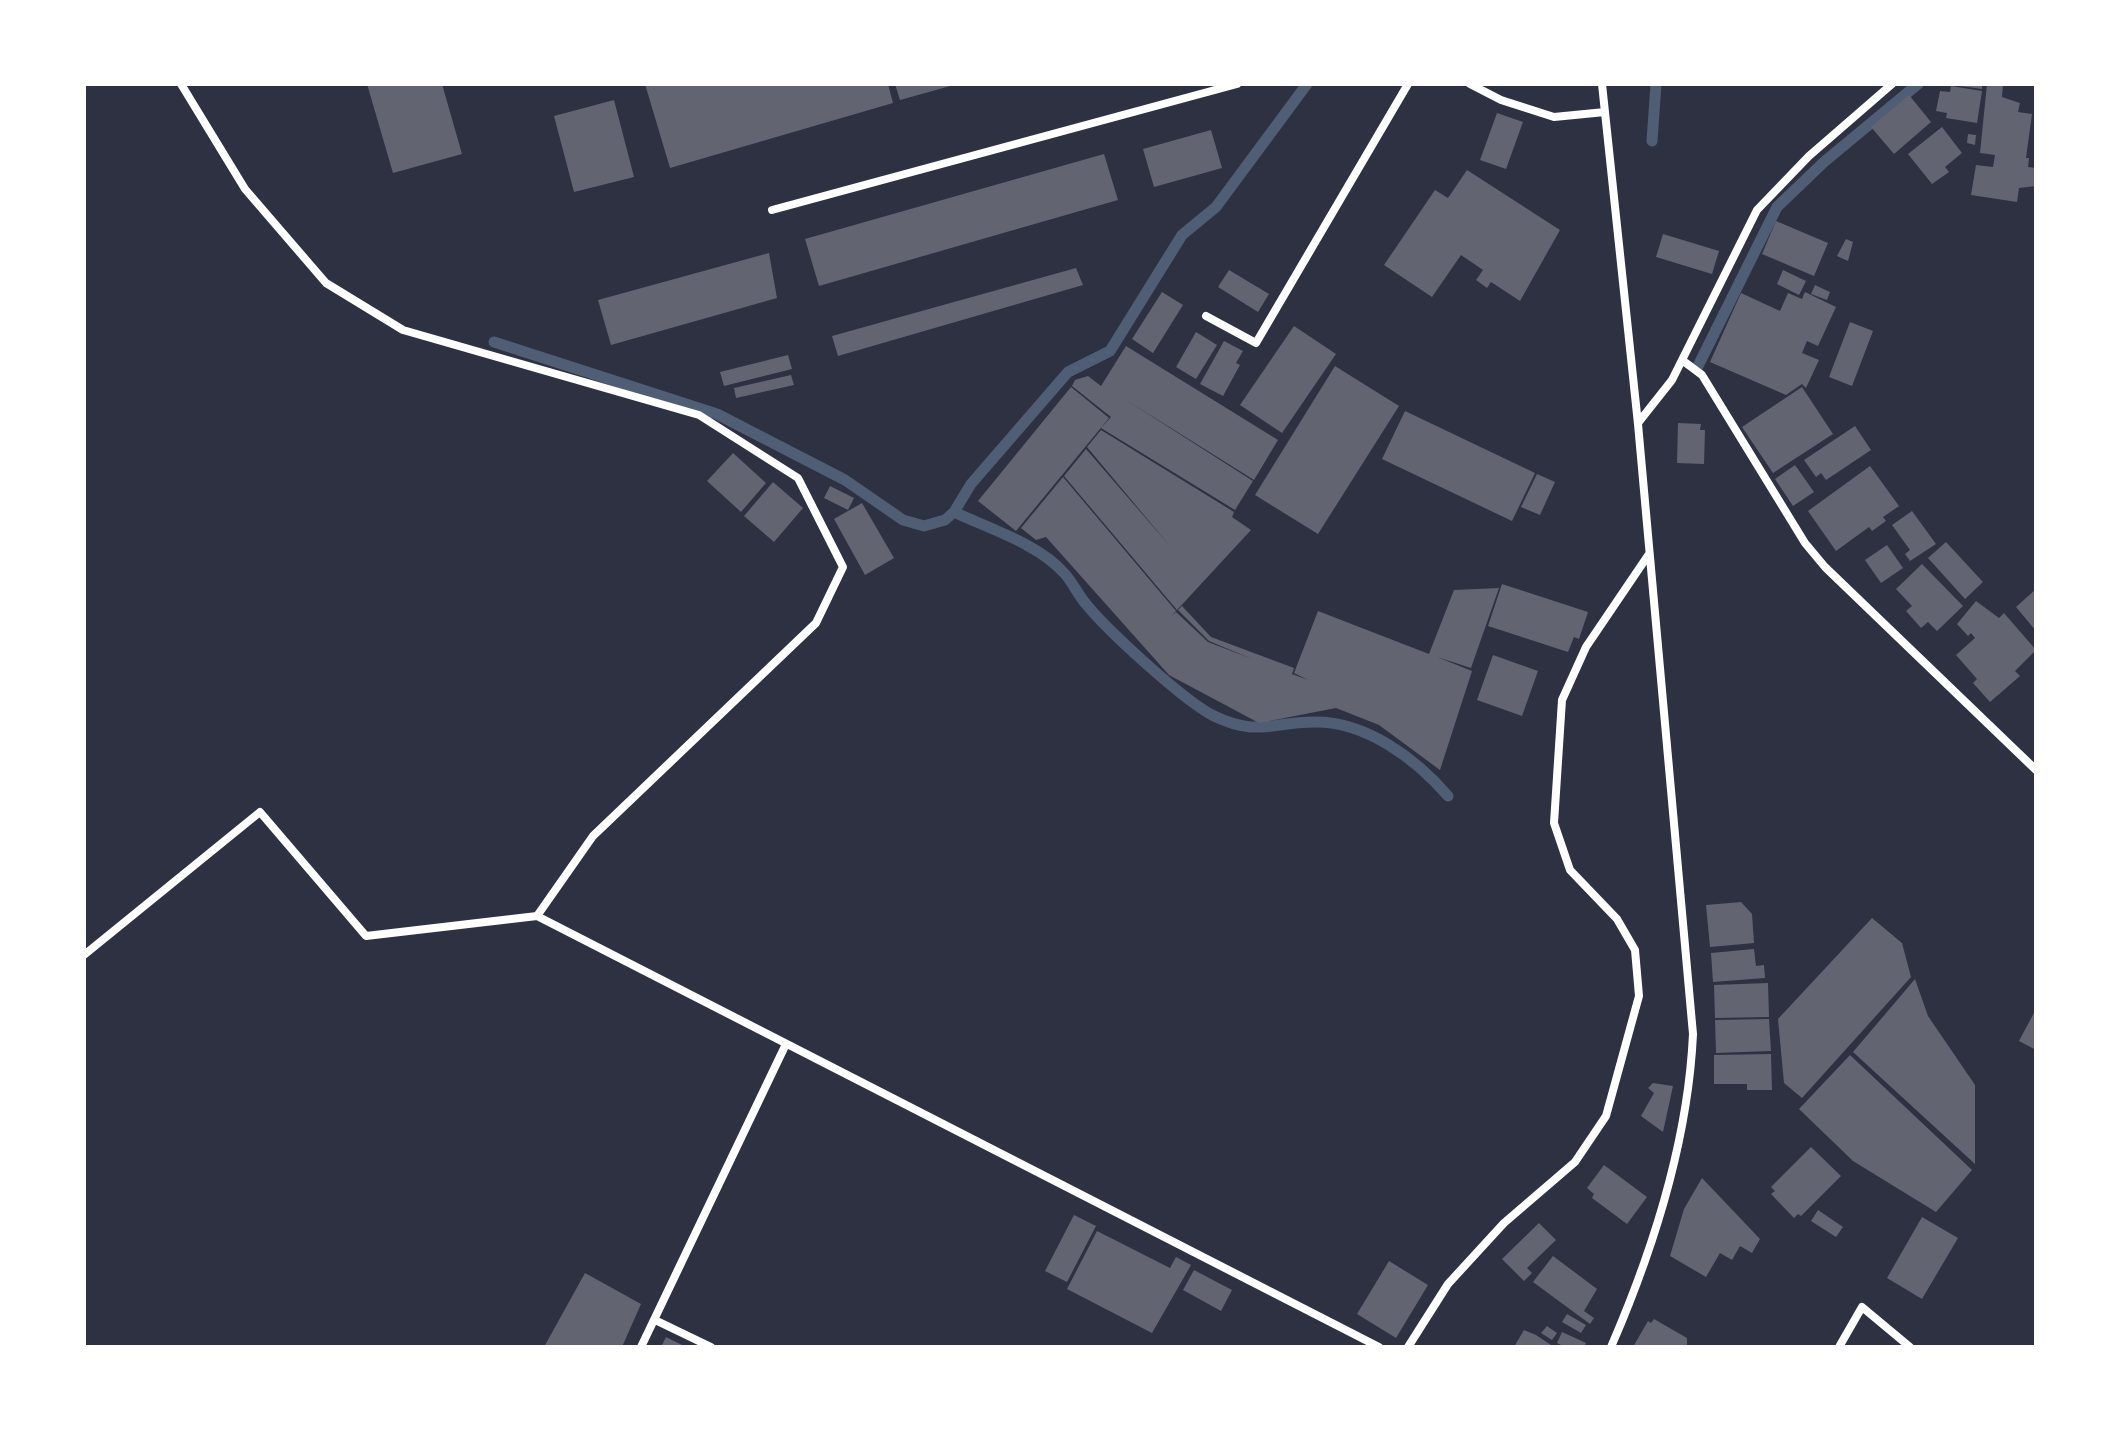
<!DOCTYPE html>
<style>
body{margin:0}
#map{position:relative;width:2120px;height:1431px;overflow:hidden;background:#2d3142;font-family:"PT Sans",sans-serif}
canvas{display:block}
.frame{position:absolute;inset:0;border:86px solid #fff;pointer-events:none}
</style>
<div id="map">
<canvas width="2120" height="1431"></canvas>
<div class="frame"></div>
</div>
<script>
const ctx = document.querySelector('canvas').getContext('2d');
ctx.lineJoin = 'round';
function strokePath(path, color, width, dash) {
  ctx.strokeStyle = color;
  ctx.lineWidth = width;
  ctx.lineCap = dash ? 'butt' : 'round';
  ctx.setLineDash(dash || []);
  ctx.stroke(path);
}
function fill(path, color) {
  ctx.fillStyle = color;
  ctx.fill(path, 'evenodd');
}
strokePath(new Path2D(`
 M1652,141L1656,84
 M494,342L717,414L845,480L903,520L924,526L945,520L954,512L971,484L1068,372L1110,351L1182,235L1216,207L1307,84
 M1697,368L1777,207L1824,162L1918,84
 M954,512C990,529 1039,544 1065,574C1073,583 1078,595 1086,604C1108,631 1184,701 1214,716C1258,737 1271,722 1314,722C1366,721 1416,759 1448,796`), '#4f5d75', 11);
fill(new Path2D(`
 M367,84H442L462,154L393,173Z
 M645,84H888L893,103L670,168Z
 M895,84H954V85L900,100Z
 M1961,84H1982V89L1961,86Z
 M1987,84H2003L2002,97L2020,103L2018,112L2032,114L2026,158H2029L2028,167L2036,168V186L2019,188L2017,202L1971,195L1976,165L1993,167L1995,155L1980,153Z
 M1951,86L1982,91L1977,123L1946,118L1947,113L1936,111L1940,91L1950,92Z
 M1909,95L1931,122L1894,154L1871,127Z
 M614,100L634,177L574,192L554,116Z
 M1497,113L1523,122L1506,169L1480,160Z
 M1942,127L1962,153L1945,167L1949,172L1932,184L1908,154Z
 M1211,130L1222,168L1154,187L1143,149Z
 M1968,134L1976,135L1975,145L1967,143Z
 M1104,154L1118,200L819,286L805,239Z
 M1467,170L1560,230L1520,301L1491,282L1487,288L1476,280L1483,270L1461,255L1432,297L1384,265L1435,190L1448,198Z
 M1776,221L1828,243L1814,276L1762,254Z
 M1663,234L1719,251L1712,274L1656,257Z
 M1846,239L1853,242L1848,261L1837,256Z
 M769,253L777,298L611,345L598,300Z
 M1076,268L1083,285L838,356L832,336Z
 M1229,270L1269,294L1258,312L1218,287Z
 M1783,270L1806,281L1799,295L1777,284Z
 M1815,285L1830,292L1827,300L1811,294Z
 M1162,292L1183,305L1153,353L1132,339Z
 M1805,292L1836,307L1818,346L1807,341L1802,353L1819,360L1806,388L1802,384L1786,395L1710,362L1741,293L1780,311L1788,293L1802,299Z
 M1850,322L1873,331L1852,386L1829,377Z
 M1294,326L1336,354L1282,433L1240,405Z
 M1196,332L1217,345L1196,379L1176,367Z
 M1224,341L1243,351L1236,363L1240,365L1223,396L1200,384Z
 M1126,346L1278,440L1254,480L1123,398L1253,481L1235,510L1101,428L1111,417L1072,386L1075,380L1088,376L1101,386Z
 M788,355L792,369L724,386L720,372Z
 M1335,366L1399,406L1318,534L1255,495Z
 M791,375L794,385L736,398L734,388Z
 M1071,387L1109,418L1016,531L978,501Z
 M1802,387L1833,434L1773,473L1742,427Z
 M1405,411L1535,473L1512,521L1382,459Z
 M1678,423L1701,424L1700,430H1705L1704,464L1677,463Z
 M1855,426L1871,450L1826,480L1821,473L1816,477L1804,460Z
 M1101,430L1234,512L1232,517L1251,530L1177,610L1064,476L1086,449L1169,545L1087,447Z
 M733,453L766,483L741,512L707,481Z
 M1795,465L1814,492L1793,506L1775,479Z
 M1870,466L1899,506L1883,517L1886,521L1872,531L1869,527L1836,551L1808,511Z
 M1537,474L1555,482L1540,515L1521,507Z
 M1063,477L1176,611L1172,616L1176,612L1208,642L1252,659L1209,641L1178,610L1182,606L1211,637L1294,668L1292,674L1308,680L1294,673L1318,611L1429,654L1454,590L1499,588L1471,668L1437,657L1472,671L1440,770L1379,725L1336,708L1259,723L1169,675L1046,537L1036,540L1021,528Z
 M773,482L803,508L774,542L744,516Z
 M830,486L854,498L848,510L824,498Z
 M862,503L894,558L865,575L834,519Z
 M1912,511L1936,544L1910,561L1905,554L1910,550L1892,525Z
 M1946,542L1983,582L1965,599L1928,558Z
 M1887,545L1903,568L1881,583L1865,560Z
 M1922,564L1963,606L1937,631L1928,622L1921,628L1906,611L1912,606L1896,589Z
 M1502,584L1588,612L1579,639L1574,637L1568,652L1488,626Z
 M2036,589V631L2016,607Z
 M1976,601L1999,618L2004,613L2036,650L2015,671L2020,676L1990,702L1973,683L1977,679L1956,655L1975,638L1971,633L1968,636L1957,624Z
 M1493,655L1538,671L1522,716L1477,700Z
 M1741,902L1752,914L1754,943L1710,947L1706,905Z
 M1872,918L1902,943L1911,977L1802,1098L1784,1083L1778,1019Z
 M1754,949L1756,966L1764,965L1765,978L1713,982L1711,953Z
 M1915,979L1928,1016L1975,1085V1164L1853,1052Z
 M1768,983L1769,1017L1715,1018L1714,985Z
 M2036,1009V1050L2019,1041Z
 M1769,1019L1771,1051L1716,1053L1715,1020Z
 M1771,1054L1772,1090H1747V1084H1714V1055Z
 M1850,1055L1972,1170L1936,1212L1853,1161L1799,1109Z
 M1653,1083L1673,1086L1663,1132L1641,1116L1654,1093L1648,1088Z
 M1811,1147L1841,1176L1801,1216L1798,1214L1794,1218L1771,1194L1775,1191L1771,1187Z
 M1604,1165L1647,1197L1627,1224L1592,1198L1594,1194L1587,1188Z
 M1702,1178L1760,1239L1752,1253L1740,1246L1732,1260L1720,1253L1706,1277L1670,1256L1684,1209Z
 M1818,1210L1843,1227L1836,1237L1811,1221Z
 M1074,1215L1096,1226L1067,1282L1045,1271Z
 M1922,1217L1958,1238L1922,1299L1887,1278Z
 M1539,1223L1556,1240L1527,1268L1532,1273L1524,1281L1502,1259Z
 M1097,1231L1170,1268L1176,1257L1191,1265L1152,1333L1067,1289Z
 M1553,1256L1597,1289L1584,1311L1594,1318L1590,1324L1533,1282Z
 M1389,1261L1428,1285L1396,1338L1357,1314Z
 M1194,1270L1232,1290L1221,1311L1183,1290Z
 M585,1273L641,1304L622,1347H544Z
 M1567,1314L1586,1325L1581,1333L1562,1322Z
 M1654,1319L1687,1338V1347H1633L1648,1321L1651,1323Z
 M1547,1326L1557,1333L1552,1340L1541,1333Z
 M1524,1330L1536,1335L1554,1347H1514Z
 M1562,1332L1586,1343L1584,1347H1565L1557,1343Z
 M666,1337L686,1347H661Z`), '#626471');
strokePath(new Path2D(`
 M181,84L245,189L326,283L403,330L699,415L798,478L843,567L816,623L593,836L537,916L1379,1347
 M1470,84L1501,100L1554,117L1605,112
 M1602,84L1638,424L1693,1034C1688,1142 1654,1248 1611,1347
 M772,210L1237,84
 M1206,316L1256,343L1408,84
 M1682,360L1702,375L1805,543L1825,567L2036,770
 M1638,423L1672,380L1757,210L1809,156L1892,84
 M84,955L260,812L366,936L537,916
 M655,1320L711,1347
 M641,1347L786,1044
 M1408,1347L1448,1284L1504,1223L1575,1162L1606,1116L1639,996L1635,950L1617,919L1570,870L1554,823L1562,700L1586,647L1649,554
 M1839,1347L1862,1307L1910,1347`), '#fff', 8);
</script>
